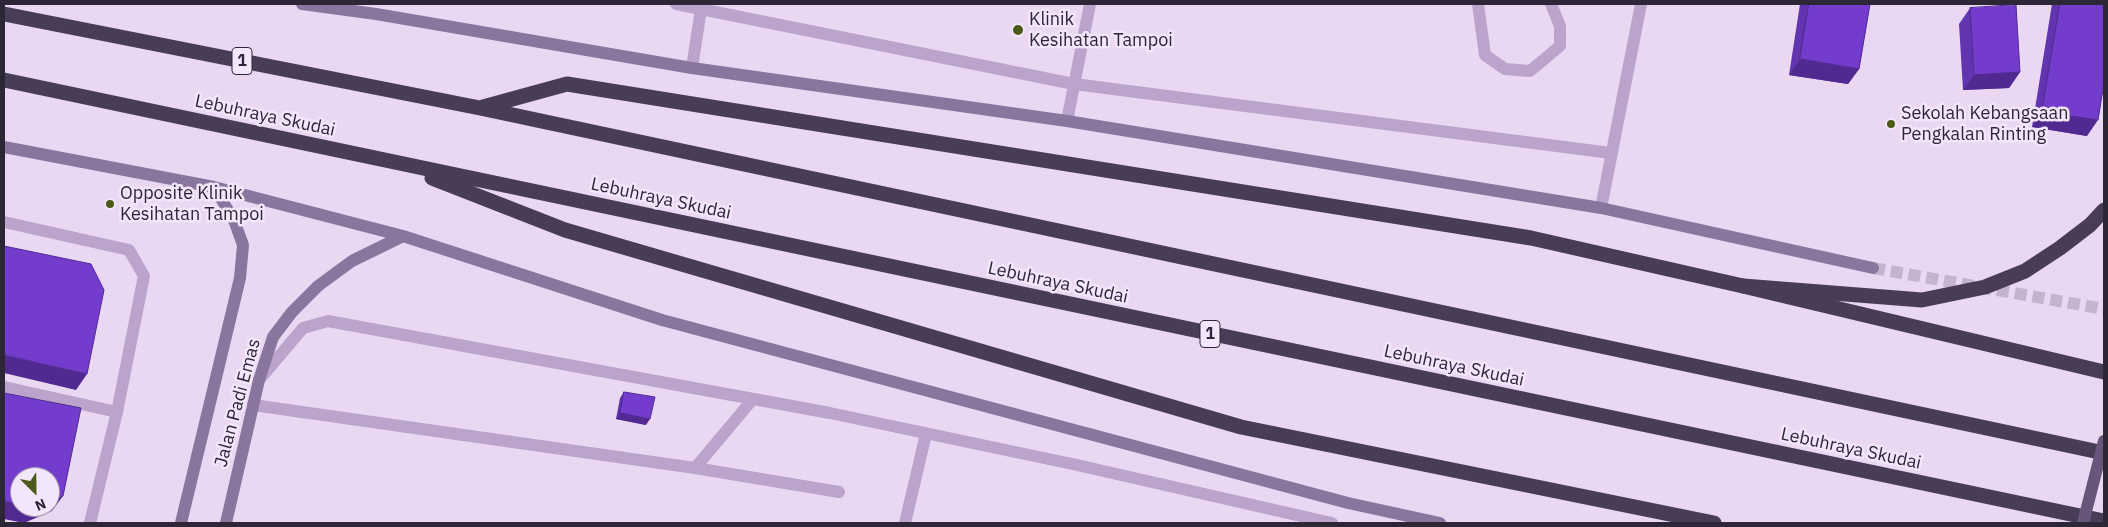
<!DOCTYPE html>
<style>
body{margin:0}
#map{position:relative;width:2108px;height:527px;overflow:hidden;background:#ead8f3;font-family:"IBM Plex Sans",sans-serif}
canvas{display:block}
.frame{position:absolute;inset:0;border:5px solid #2d2636;pointer-events:none}
.north{position:absolute;left:10px;top:467px;width:50px;height:50px;box-sizing:border-box;background:#f3e5fa;border:1px solid #a499ac;border-radius:50%;rotate:157deg;font-size:14px;font-weight:700;line-height:20px;text-align:center;color:#2d2636}
.north::after{content:'';display:block;margin:auto;width:18px;height:22px;background:#4c5a19;clip-path:polygon(50% 0,100% 100%,50% 72%,0 100%)}
</style>
<div id="map">
<canvas width="2108" height="527"></canvas>
<div class="frame"></div>
<div class="north">N</div>
</div>
<script>
const ctx = document.querySelector('canvas').getContext('2d');
ctx.lineJoin = 'round';
function strokePath(path, color, width, dash) {
  ctx.strokeStyle = color;
  ctx.lineWidth = width;
  ctx.lineCap = dash ? 'butt' : 'round';
  ctx.setLineDash(dash || []);
  ctx.stroke(path);
}
function fill(path, color) {
  ctx.fillStyle = color;
  ctx.fill(path, 'evenodd');
}
function write(font, color, halo, rows, align = 'center') {
  ctx.font = font + ' "IBM Plex Sans",sans-serif';
  ctx.lineWidth = 5;
  ctx.setLineDash([]);
  ctx.textBaseline = 'middle';
  ctx.strokeStyle = halo;
  ctx.fillStyle = color;
  for (const [text, x, y, turn = 0] of rows) {
    ctx.save();
    ctx.translate(x, y);
    ctx.rotate((+turn || 0) * Math.PI / 180);
    ctx.textAlign = isNaN(turn) ? turn : align;
    if (halo) ctx.strokeText(text, 0, 0);
    ctx.fillText(text, 0, 0);
    ctx.restore();
  }
}
strokePath(new Path2D(`
 M1873,268L2104,309`), '#c4b4cd', 12, [12, 6]);
strokePath(new Path2D(`
 M1478,4L1485,55L1505,69L1530,71L1560,46V26L1551,4
 M1067,121L1090,4
 M260,379L303,328L328,321L830,413L1077,465L1332,523
 M4,387L117,412
 M253,405L695,468L839,492
 M695,468L753,399
 M905,523L926,434`), '#bba4cb', 12);
strokePath(new Path2D(`
 M676,4L1074,84L1611,153
 M692,68L701,9
 M1601,208L1641,4
 M4,222L129,250L144,276L117,412L90,523`), '#bba4cb', 12);
strokePath(new Path2D(`
 M302,4L376,14L692,68L1067,121L1601,208L1873,268
 M4,147L214,187L403,236L662,320L1348,503L1440,523
 M181,523L240,278L243,245L234,220L214,187
 M226,523L259,380L273,337L292,312L318,286L352,261L403,236`), '#8a759f', 12);
strokePath(new Path2D(`
 M4,14L480,108L2104,453
 M4,80L2104,521
 M483,107L567,84L1531,238L1743,286L2104,372
 M432,178L565,230L1241,427L1714,523`), '#493c57', 15);
strokePath(new Path2D(`
 M2083,523L2104,441`), '#675679', 12);
strokePath(new Path2D(`
 M1743,286L1922,300L1985,287L2025,271L2060,248L2090,225L2104,210`), '#493c57', 15);
fill(new Path2D(`
 M1800,4H1870L1859,69L1848,84L1789,75Z
 M2052,4H2104L2087,136L2032,127Z
 M1970,8L2020,72L2009,88L1963,90L1959,24Z
 M624,392L646,425L616,419L620,398Z`), '#6334b0');
fill(new Path2D(`
 M1800,59L1859,69L1848,84L1789,75Z
 M2020,72L2009,88L1963,90L1974,75Z
 M2042,112L2098,120L2087,136L2032,127Z
 M4,355L87,374L76,390L4,373Z
 M620,413L650,419L646,425L616,419Z
 M63,496L52,511L24,523L4,519V501L20,505V507H50V501Z`), '#502a90');
const building = new Path2D(`
 M1809,4H1870L1859,69L1800,59Z
 M2060,4H2104V83L2098,120L2042,112Z
 M2016,5L2020,72L1974,75L1970,8Z
 M4,246L91,264L104,290L87,374L4,355Z
 M624,392L655,397L650,419L620,413Z
 M4,393L81,408L63,496L50,501V477H20V505L4,501Z`);
fill(building, '#733ccd');
strokePath(building, '#502a90', 1);
for (const [x, y, r, color] of [
 [1018,30,6,"#4c5a19"],
 [1891,124,5,"#4c5a19"],
 [110,204,5,"#4c5a19"]
]) {
  const dot = new Path2D();
  dot.arc(x, y, r, 0, 2 * Math.PI);
  ctx.fillStyle = color;
  ctx.fill(dot);
  strokePath(dot, '#f3e5fa', 2);
}
for (const [x, y, w] of [
 [242,61,20],
 [1210,334,20]
]) {
  const box = new Path2D();
  box.roundRect(x - w / 2, y - 13.5, w, 27, 4);
  ctx.fillStyle = '#f3e5fa';
  ctx.fill(box);
  strokePath(box, '#2d2636', 1);
}
write('bold 16px', '#2d2636', null, [
 ["1",242,61],
 ["1",1210,334]
]);
write('18px', '#2d2636', '#f3e5fa', [
 ["Klinik",1029,20],
 ["Kesihatan Tampoi",1029,41],
 ["Sekolah Kebangsaan",1901,114],
 ["Pengkalan Rinting",1901,135],
 ["Opposite Klinik",120,194],
 ["Kesihatan Tampoi",120,215]
], 'left');
write('18px', '#2d2636', '#f3e5fa', [
 ["Lebuhraya Skudai",265,116,12],
 ["Lebuhraya Skudai",661,199,12],
 ["Lebuhraya Skudai",1058,283,12],
 ["Lebuhraya Skudai",1454,366,12],
 ["Jalan Padi Emas",238,403,-75],
 ["Lebuhraya Skudai",1851,449,12]
]);
</script>
